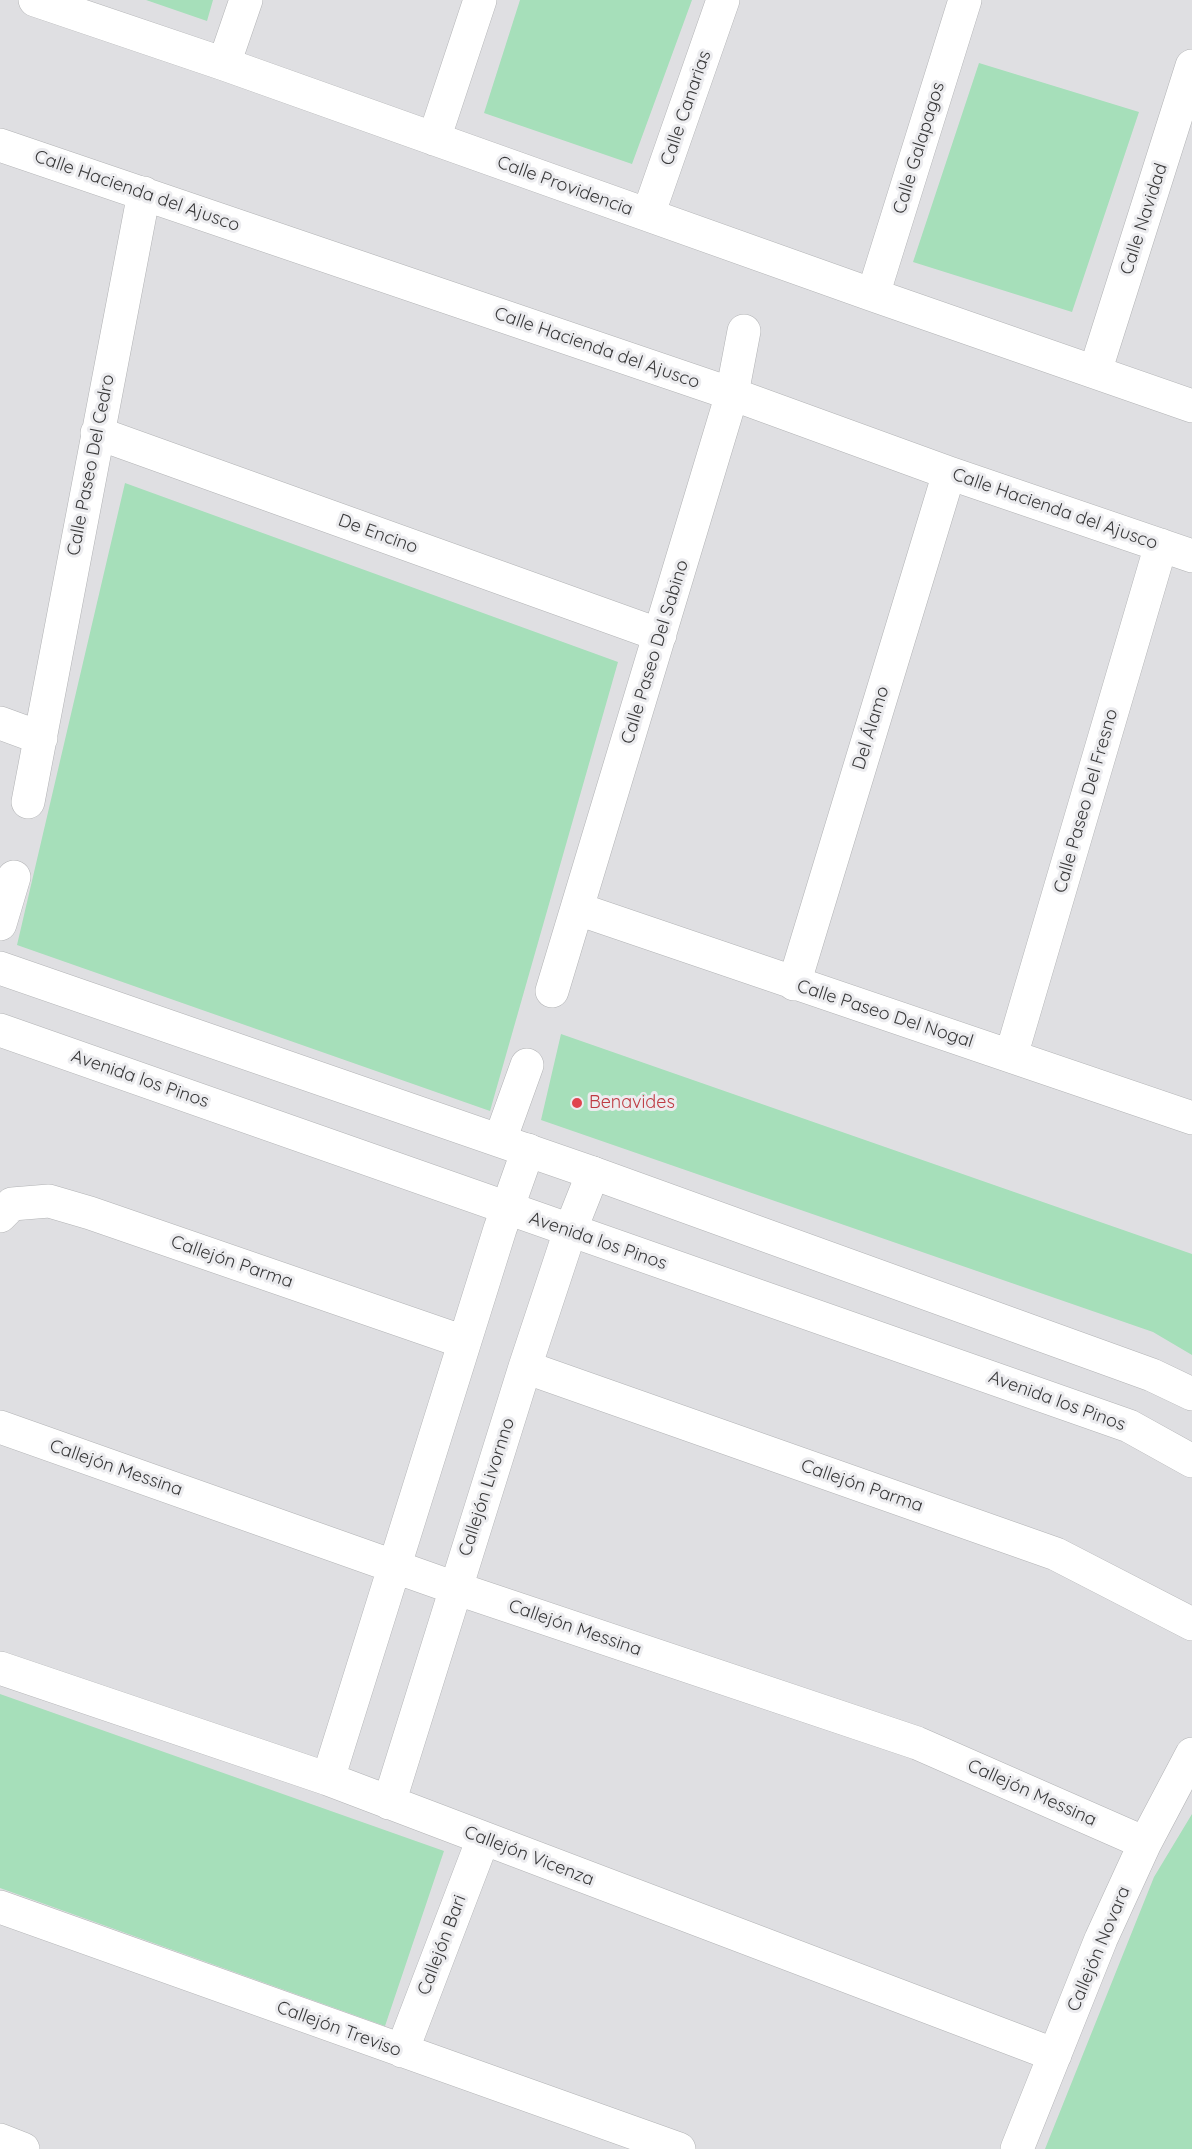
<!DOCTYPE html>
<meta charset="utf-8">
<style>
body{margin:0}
canvas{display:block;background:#dfdfe2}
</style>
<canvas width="1192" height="2149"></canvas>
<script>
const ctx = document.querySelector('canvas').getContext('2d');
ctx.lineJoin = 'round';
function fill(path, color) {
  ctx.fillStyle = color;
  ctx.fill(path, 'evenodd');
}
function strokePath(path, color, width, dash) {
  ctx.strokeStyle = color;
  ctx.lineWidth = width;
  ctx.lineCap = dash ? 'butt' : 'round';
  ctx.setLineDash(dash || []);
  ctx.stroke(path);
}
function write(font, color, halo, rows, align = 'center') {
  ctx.font = font + ' Quicksand,sans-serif';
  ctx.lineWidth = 6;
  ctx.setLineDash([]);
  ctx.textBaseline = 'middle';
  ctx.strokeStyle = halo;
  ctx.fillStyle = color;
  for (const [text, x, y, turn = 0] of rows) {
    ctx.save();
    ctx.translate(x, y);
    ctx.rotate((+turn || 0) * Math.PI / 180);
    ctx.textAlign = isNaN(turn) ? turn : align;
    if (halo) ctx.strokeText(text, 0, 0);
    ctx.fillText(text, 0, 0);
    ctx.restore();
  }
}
fill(new Path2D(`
 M146,0H213L207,21Z
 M520,0H692L632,164L484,113Z
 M979,63L1139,112L1072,312L913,262Z
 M125,483L618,662L490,1111L17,945Z
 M561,1034L1192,1254V1355L1153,1332L541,1120Z
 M0,1694L444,1851L385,2026L0,1888Z
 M1192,1814V2149H1045L1154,1877Z`), '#a6dfba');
const street = new Path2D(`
 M35,0L224,64L873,295L1192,406
 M224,64L246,0
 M434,139L480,0
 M0,145L732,394L949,473L1192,556
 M648,215L723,0
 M873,295L965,0
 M1095,372L1192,66
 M97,433L660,635
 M0,723L41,738
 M28,802L144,193
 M578,909L1192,1118
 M0,924L14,877
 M794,984L949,473
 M552,991L732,394L744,331
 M1011,1056L1161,545
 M500,1140L527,1065
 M0,1216L12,1204L49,1201L90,1213L464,1342
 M525,1367L1056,1554L1192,1624
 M0,1427L455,1588L917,1743L1145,1843
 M0,1668L328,1779L1055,2055
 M328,1779L500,1229L528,1150
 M389,1803L525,1367L570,1231L593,1173
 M0,1907L679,2149
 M402,2051L483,1839
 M0,2140L23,2149
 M1017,2149L1101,1939L1145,1843L1192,1754`);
const secondary = new Path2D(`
 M0,968L593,1173L1152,1375L1192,1394
 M0,1030L1129,1426L1192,1461`);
strokePath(street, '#b2b3b5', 34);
strokePath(secondary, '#b2b3b5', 34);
strokePath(street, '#fff', 33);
strokePath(secondary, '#fff', 33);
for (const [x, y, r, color] of [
 [577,1103,6,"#e0444e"]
]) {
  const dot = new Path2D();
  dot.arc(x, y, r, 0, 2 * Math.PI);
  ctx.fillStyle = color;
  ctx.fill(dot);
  strokePath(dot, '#ececef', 2);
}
write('18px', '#383839', '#ececef', [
 ["Calle Canarias",686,108,-71],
 ["Calle Galapagos",919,148,-73],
 ["Calle Providencia",565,186,20],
 ["Calle Hacienda del Ajusco",137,191,19],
 ["Calle Navidad",1144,219,-72],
 ["Calle Hacienda del Ajusco",597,348,19],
 ["Calle Paseo Del Cedro",91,465,-79],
 ["Calle Hacienda del Ajusco",1055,509,19],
 ["De Encino",378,534,20],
 ["Calle Paseo Del Sabino",655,652,-73],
 ["Del Álamo",871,728,-73],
 ["Calle Paseo Del Fresno",1086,801,-74],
 ["Calle Paseo Del Nogal",885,1014,18],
 ["Avenida los Pinos",140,1079,19],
 ["Avenida los Pinos",598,1241,19],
 ["Callejón Parma",232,1262,19],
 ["Avenida los Pinos",1057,1401,20],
 ["Callejón Messina",116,1468,19],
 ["Callejón Parma",862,1486,19],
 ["Callejón Livornno",487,1487,-72],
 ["Callejón Messina",575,1628,19],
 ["Callejón Messina",1032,1793,24],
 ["Callejón Vicenza",529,1856,21],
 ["Callejón Bari",442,1945,-69],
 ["Callejón Novara",1099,1949,-67],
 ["Callejón Treviso",339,2029,20]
]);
write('18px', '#be3a42', '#ececef', [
 ["Benavides",589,1103]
], 'left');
</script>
